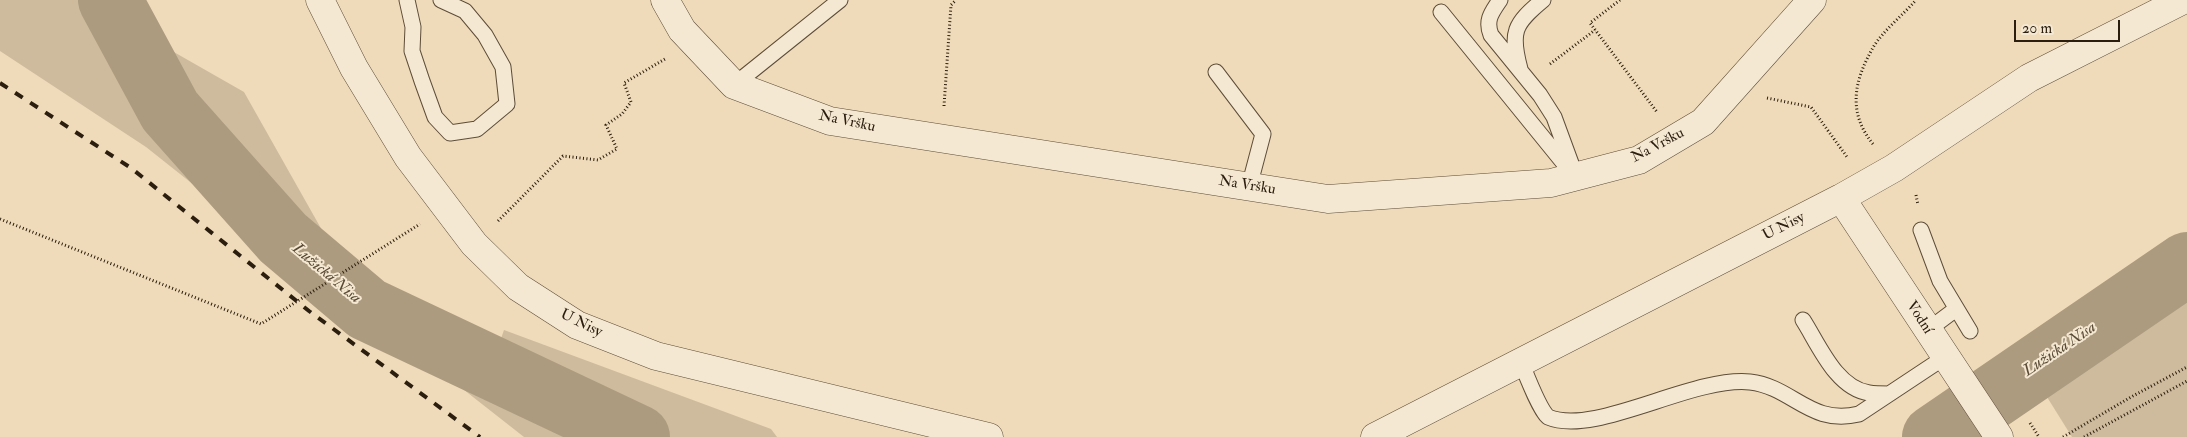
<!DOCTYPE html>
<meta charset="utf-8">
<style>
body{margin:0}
#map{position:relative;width:2187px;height:437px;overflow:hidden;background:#efdbba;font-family:"IM FELL Double Pica",serif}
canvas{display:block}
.scale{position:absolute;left:2014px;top:20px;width:106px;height:22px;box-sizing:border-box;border:2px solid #2c1e0e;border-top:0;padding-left:6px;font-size:15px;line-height:18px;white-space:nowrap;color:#2c1e0e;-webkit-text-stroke:4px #f5e8d2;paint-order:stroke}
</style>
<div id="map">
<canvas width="2187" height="437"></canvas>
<div class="scale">20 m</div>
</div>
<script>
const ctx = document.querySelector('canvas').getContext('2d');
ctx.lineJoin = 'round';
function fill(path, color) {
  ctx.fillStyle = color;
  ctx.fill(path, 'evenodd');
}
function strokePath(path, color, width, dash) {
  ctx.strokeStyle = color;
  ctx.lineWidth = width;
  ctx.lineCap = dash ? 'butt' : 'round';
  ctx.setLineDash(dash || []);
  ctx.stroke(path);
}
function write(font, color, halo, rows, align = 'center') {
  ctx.font = font + ' "IM FELL Double Pica",serif';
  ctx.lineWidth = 4;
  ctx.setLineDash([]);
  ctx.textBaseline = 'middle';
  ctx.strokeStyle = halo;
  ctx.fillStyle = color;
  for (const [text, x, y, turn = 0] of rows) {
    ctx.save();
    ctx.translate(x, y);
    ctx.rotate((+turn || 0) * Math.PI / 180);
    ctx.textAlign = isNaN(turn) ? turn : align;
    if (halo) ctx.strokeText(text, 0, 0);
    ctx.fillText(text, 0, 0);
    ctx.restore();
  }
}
fill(new Path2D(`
 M0,0H126L144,35L244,92L349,278L496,353L504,330L771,429L777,437H524L459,386L325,289L146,147L0,51Z
 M2187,292V437H2072L2042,389Z`), '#cebb9d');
strokePath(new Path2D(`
 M110,0L170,111L283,238L367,309L638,437
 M1934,437L2187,264`), '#ad9b80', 64);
const service = new Path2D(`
 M407,0L413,27L412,51L422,81L435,117L450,133L477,129L507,104L503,67L485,35L465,11L441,0
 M1500,0C1492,12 1485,20 1491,35L1540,95L1554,117L1572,166
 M1441,12L1575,177
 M1520,69C1510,32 1514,24 1543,0
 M1216,72L1263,134L1249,187
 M734,85L840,0
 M1921,230L1940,281L1970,331
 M1803,320C1819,345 1836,388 1869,393C1875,394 1882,394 1889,394
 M1928,330L1956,309
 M1521,362C1526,374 1539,409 1548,417C1595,437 1692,376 1750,382C1793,387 1810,426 1859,414L1945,357`);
const minor = new Path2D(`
 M320,0L354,68L408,157L474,244L518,287L577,325L656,356L989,437
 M665,0L682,30L734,85L830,121L1328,199L1551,183L1639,160L1703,122L1812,0
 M1841,198L1999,437
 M1375,437L1841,198L1894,168L2029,78L2183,0`);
strokePath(service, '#5d4d39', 17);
strokePath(minor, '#5d4d39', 29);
strokePath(new Path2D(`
 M1620,0L1590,23L1657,112
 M1550,64L1595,30
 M1767,98L1811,107L1847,157
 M944,106L951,5L956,0
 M1873,144C1847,112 1854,80 1874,46C1883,31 1904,14 1916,0
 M1916,195L1918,205
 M0,219L261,324L420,224
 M498,221L563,156L598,160L617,149L606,125L622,114L631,102L624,83L665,59
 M2030,423L2039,437
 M2063,437L2131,397L2187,367
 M2084,437L2187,381`), '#2c1e0e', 3, [1, 2.5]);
strokePath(service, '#f5e8d2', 15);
strokePath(minor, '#f5e8d2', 28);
strokePath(new Path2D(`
 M0,83L131,168L309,311L480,437`), '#2c1e0e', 4, [9, 9]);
write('15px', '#2c1e0e', '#f5e8d2', [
 ["Na Vršku",847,122,12],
 ["Na Vršku",1658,146,-28],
 ["Na Vršku",1247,186,9],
 ["U Nisy",1784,227,-27],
 ["Vodní",1919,318,57],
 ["U Nisy",581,324,26]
]);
write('italic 16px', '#594a36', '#f5e8d2', [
 ["Lužická Nisa",326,274,40],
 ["Lužická Nisa",2060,350,-34]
]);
</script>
